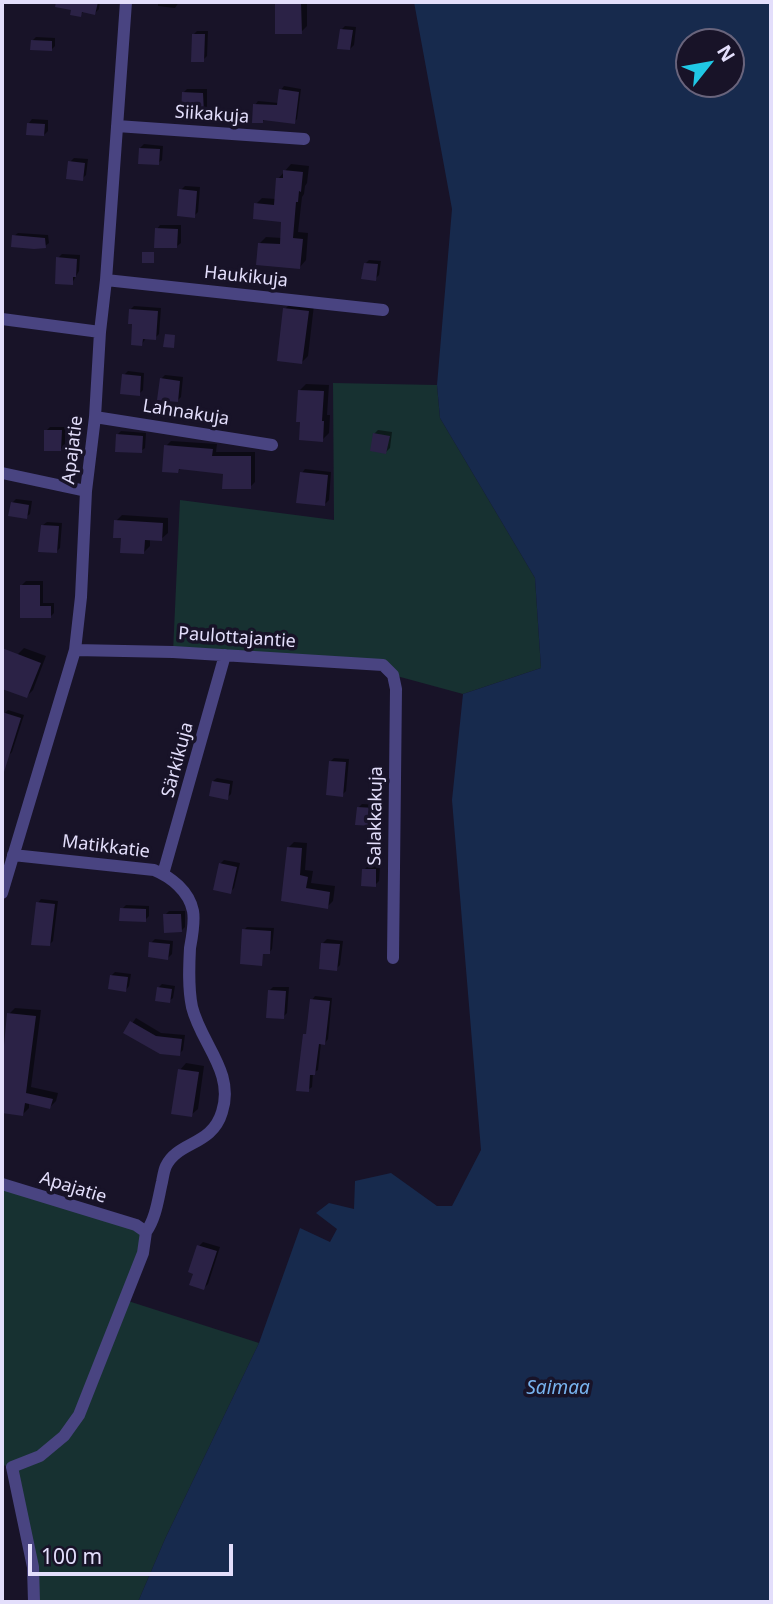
<!DOCTYPE html>
<meta charset="utf-8">
<style>
body{margin:0}
#map{position:relative;width:773px;height:1604px;overflow:hidden;background:#181328;font-family:"Noto Sans",sans-serif}
canvas{display:block}
.frame{position:absolute;inset:0;border:4px solid #e3defb;pointer-events:none}
.north{position:absolute;left:675px;top:28px;width:70px;height:70px;box-sizing:border-box;background:#181328;border:2px solid #69647c;border-radius:50%;rotate:59deg;font-size:19px;font-weight:700;line-height:28px;text-align:center;color:#e3defb}
.north::after{content:'';display:block;margin:auto;width:24px;height:32px;background:#20c8e5;clip-path:polygon(50% 0,100% 100%,50% 72%,0 100%)}
.scale{position:absolute;left:28px;top:1544px;width:205px;height:32px;box-sizing:border-box;border:4px solid #e3defb;border-top:0;padding-left:9px;font-size:21px;line-height:24px;white-space:nowrap;color:#e3defb;-webkit-text-stroke:5px #181328;paint-order:stroke}
</style>
<div id="map">
<canvas width="773" height="1604"></canvas>
<div class="frame"></div>
<div class="north">N</div>
<div class="scale">100 m</div>
</div>
<script>
const ctx = document.querySelector('canvas').getContext('2d');
ctx.lineJoin = 'round';
function fill(path, color) {
  ctx.fillStyle = color;
  ctx.fill(path, 'evenodd');
}
function strokePath(path, color, width, dash) {
  ctx.strokeStyle = color;
  ctx.lineWidth = width;
  ctx.lineCap = dash ? 'butt' : 'round';
  ctx.setLineDash(dash || []);
  ctx.stroke(path);
}
function write(font, color, halo, rows, align = 'center') {
  ctx.font = font + ' "Noto Sans",sans-serif';
  ctx.lineWidth = 7;
  ctx.setLineDash([]);
  ctx.textBaseline = 'middle';
  ctx.strokeStyle = halo;
  ctx.fillStyle = color;
  for (const [text, x, y, turn = 0] of rows) {
    ctx.save();
    ctx.translate(x, y);
    ctx.rotate((+turn || 0) * Math.PI / 180);
    ctx.textAlign = isNaN(turn) ? turn : align;
    if (halo) ctx.strokeText(text, 0, 0);
    ctx.fillText(text, 0, 0);
    ctx.restore();
  }
}
fill(new Path2D(`
 M333,383L437,385L440,418L535,578L541,668L463,694L393,675L382,665L173,652L180,500L334,520Z
 M2,1184L146,1232L125,1300L259,1343L165,1539L138,1602H34L12,1467L2,1465Z`), '#173131');
fill(new Path2D(`
 M414,2H771V1602H138L165,1539L259,1343L300,1228L330,1242L337,1229L316,1213L329,1203L354,1209L355,1181L391,1173L437,1206H452L481,1150L452,800L463,694L541,668L535,578L440,418L437,385L452,209ZM689,42H731V84H689Z`), '#172a4d');
fill(new Path2D(`
 M75,2H100L99,9L95,13L84,11L80,15L72,13Z
 M158,2H179L175,8L158,6Z
 M276,2H307V26L301,32H277Z
 M345,26L356,27L354,45L350,49L342,29Z
 M197,31H208L207,56L203,60L193,35Z
 M36,37L55,38V46L51,50L32,41Z
 M284,86L301,89L297,119L294,122L265,119L262,122L255,105L258,101L279,103L281,90Z
 M187,89H207V107L203,111L183,93Z
 M32,119L48,120V131L44,135L29,123Z
 M144,144L163,146L162,160L158,163L140,148Z
 M74,158L88,159L86,175L82,179L70,162Z
 M291,164L309,166L307,183L305,186L304,194L302,197L298,232L308,233L306,260L300,267L260,243L266,237L282,238L283,220L256,204L262,198L276,199L278,179Z
 M185,186L200,187L198,212L194,216L181,190Z
 M160,225H181V243L177,246L157,229Z
 M18,233L48,235L49,243L45,246L14,236Z
 M62,254L80,255L79,271L72,283L58,258Z
 M369,260L381,261L379,275L375,279L365,264Z
 M291,303L314,305L308,356L302,362L285,309Z
 M134,306L161,308L159,334L155,338H146L142,344L130,310Z
 M128,371L144,373L143,390L139,394L124,375Z
 M165,375L183,377L181,397L177,401L161,379Z
 M306,384L329,385L327,415H330L329,433L322,440L300,390Z
 M50,427H65V445L61,449L46,431Z
 M378,430L392,432L390,448L386,452L374,434Z
 M121,431L146,433L145,448L141,451L117,435Z
 M171,441L217,444L216,452H255V482L250,487L224,473L181,468L178,471L166,446Z
 M305,469L331,472L329,500L325,504L302,473Z
 M16,499L32,501L30,514L26,517L12,503Z
 M122,515L168,518V533L161,539L150,538V546L143,553L123,537L116,521Z
 M47,522L62,523L60,548L56,552L43,525Z
 M26,581H43V603H54V613L50,617L22,616V585Z
 M24,648L46,656L33,690L27,696L18,654Z
 M8,710L24,715L12,752L8,756L2,754V722L4,714Z
 M334,758L349,759L346,791L342,795L330,762Z
 M217,778L233,781L231,794L227,798L213,781Z
 M362,804L379,805L378,820L374,824L358,808Z
 M294,842L307,843L305,870L313,871L311,883L335,886L333,901L327,907L283,899L289,847Z
 M224,860L240,863L234,888L230,892L220,864Z
 M368,866H380L379,881L375,885L364,870Z
 M41,899L58,901L53,941L49,945L38,903Z
 M126,905L149,906V916L145,920L122,909Z
 M169,911H185V927L181,931L165,915Z
 M247,927L274,928L272,949L269,953L265,952L264,961L266,945L244,930Z
 M155,939L173,941L172,954L168,958L151,943Z
 M327,939L343,941L340,965L336,969L323,943Z
 M115,972L131,974L129,986L126,990L111,976Z
 M162,984L175,986L173,998L169,1001L158,988Z
 M273,987H289L287,1013L283,1017L269,991Z
 M315,996L332,998L328,1039L325,1043H321L318,1070L313,1073L312,1087L308,1090L305,1035L308,1031L312,1000Z
 M15,1008L41,1010L31,1087L58,1093L56,1101L50,1107L29,1103V1108L23,1114L2,1112V1080L9,1014Z
 M136,1018L161,1033L185,1035L183,1050L179,1054L126,1032Z
 M186,1063L204,1066L198,1109L191,1115L180,1070Z
 M203,1242L220,1247L208,1284L204,1288L195,1273L199,1246Z`), '#0007');
fill(new Path2D(`
 M56,2H98L95,15L82,12L81,17L70,15L71,10L55,7Z
 M275,2H301L302,34H275Z
 M340,29L353,30L350,50L337,49Z
 M192,34H205L204,62H191Z
 M31,40L52,41V51L30,50Z
 M279,89L299,92L295,124L263,120V123H252L253,104L277,105Z
 M182,92L203,93L204,113H181Z
 M27,123L45,124L44,136L26,135Z
 M139,148L160,149L159,165L138,164Z
 M68,161L85,163L83,181L66,179Z
 M283,170L303,172L301,192L299,191L298,202H296L293,238L303,239L300,269L256,265L258,243L280,244L281,222L253,219L254,203L274,205L276,178H283Z
 M179,189L197,191L195,218L177,216Z
 M155,228L178,229L177,248H154Z
 M12,235L45,238L46,248L34,249L11,247Z
 M142,252H154V263H142Z
 M56,257L77,259L76,277H73V285L55,284Z
 M364,263L378,264L376,281L361,279Z
 M283,308L309,311L302,364L277,361Z
 M129,309L158,311L156,340L143,339L142,346L131,345L132,324H128Z
 M165,334L175,335L174,348L163,347Z
 M122,374L141,376L140,396L120,394Z
 M160,378L180,381L178,402L157,400Z
 M298,390L324,391L322,421H324L323,442L299,440L300,422H296Z
 M44,430H62L61,451H44Z
 M373,433L390,436L386,454L370,451Z
 M116,434L143,436L142,453L115,452Z
 M164,445L213,449L212,456H251V489H222L223,474L179,469L178,473L162,472Z
 M300,472L328,475L325,506L296,503Z
 M11,502L29,505L27,519L8,516Z
 M114,520L163,523L162,541L145,540L144,554L120,553L121,538H113Z
 M41,525L59,526L57,553L38,552Z
 M20,585H40V606H51V618H20Z
 M2,648L41,663L27,698L2,689Z
 M2,712L21,718L4,772L2,771Z
 M329,761L346,762L343,797L326,795Z
 M212,781L230,784L228,800L209,796Z
 M357,807L375,808L374,826L355,825Z
 M287,847L302,848L300,875L308,877L306,888L330,892L328,909L281,901Z
 M219,863L237,867L231,894L213,890Z
 M362,869H376V887L361,886Z
 M36,902L55,904L50,946L31,945Z
 M120,908L146,909V922L119,921Z
 M163,914H181L182,932L164,933Z
 M242,929L271,931L270,954H263L262,966L240,964Z
 M149,942L170,944L168,960L148,957Z
 M321,943L340,944L337,971L319,969Z
 M110,975L128,977L126,992L108,989Z
 M157,987L172,989L170,1003L155,1001Z
 M268,990L286,991L284,1019L266,1018Z
 M310,999L330,1001L325,1045L319,1044L315,1075H310L309,1092L296,1091L303,1034H306Z
 M7,1013L36,1016L26,1093L53,1099L50,1109L25,1103L23,1116L2,1113V1067Z
 M130,1021L156,1036L182,1039L180,1056L160,1054L123,1033Z
 M178,1069L199,1072L192,1117L171,1114Z
 M197,1245L217,1251L204,1290L189,1285L193,1274L188,1272Z`), '#2b2246');
strokePath(new Path2D(`
 M117,126L304,139
 M106,280L383,310
 M2,319L100,332
 M95,417L272,445
 M2,473L86,491
 M75,650L173,652L383,665L393,675L396,689L393,958
 M13,855L154,870C171,877 189,891 193,911C195,922 192,937 190,948C189,967 188,988 192,1007C201,1044 235,1072 222,1112C212,1146 178,1141 166,1166C164,1170 163,1177 162,1182C158,1199 156,1218 146,1232
 M163,874L225,655
 M2,893L75,650L81,597L86,491L95,417L100,332L106,280L126,2
 M2,1184L136,1225L146,1232L143,1253L79,1415L64,1436L40,1456L12,1467
 M12,1467L33,1567L34,1602`), '#494481', 12);
write('18px', '#e3defb', '#181328', [
 ["Siikakuja",212,115,4],
 ["Haukikuja",246,277,6],
 ["Lahnakuja",186,413,9],
 ["Apajatie",73,450,-83],
 ["Paulottajantie",237,638,4],
 ["Särkikuja",178,760,-75],
 ["Salakkakuja",376,816,-89],
 ["Matikkatie",106,847,7],
 ["Apajatie",73,1188,17]
]);
write('italic 19px', '#78b3ef', '#181328', [
 ["Saimaa",558,1389]
]);
</script>
